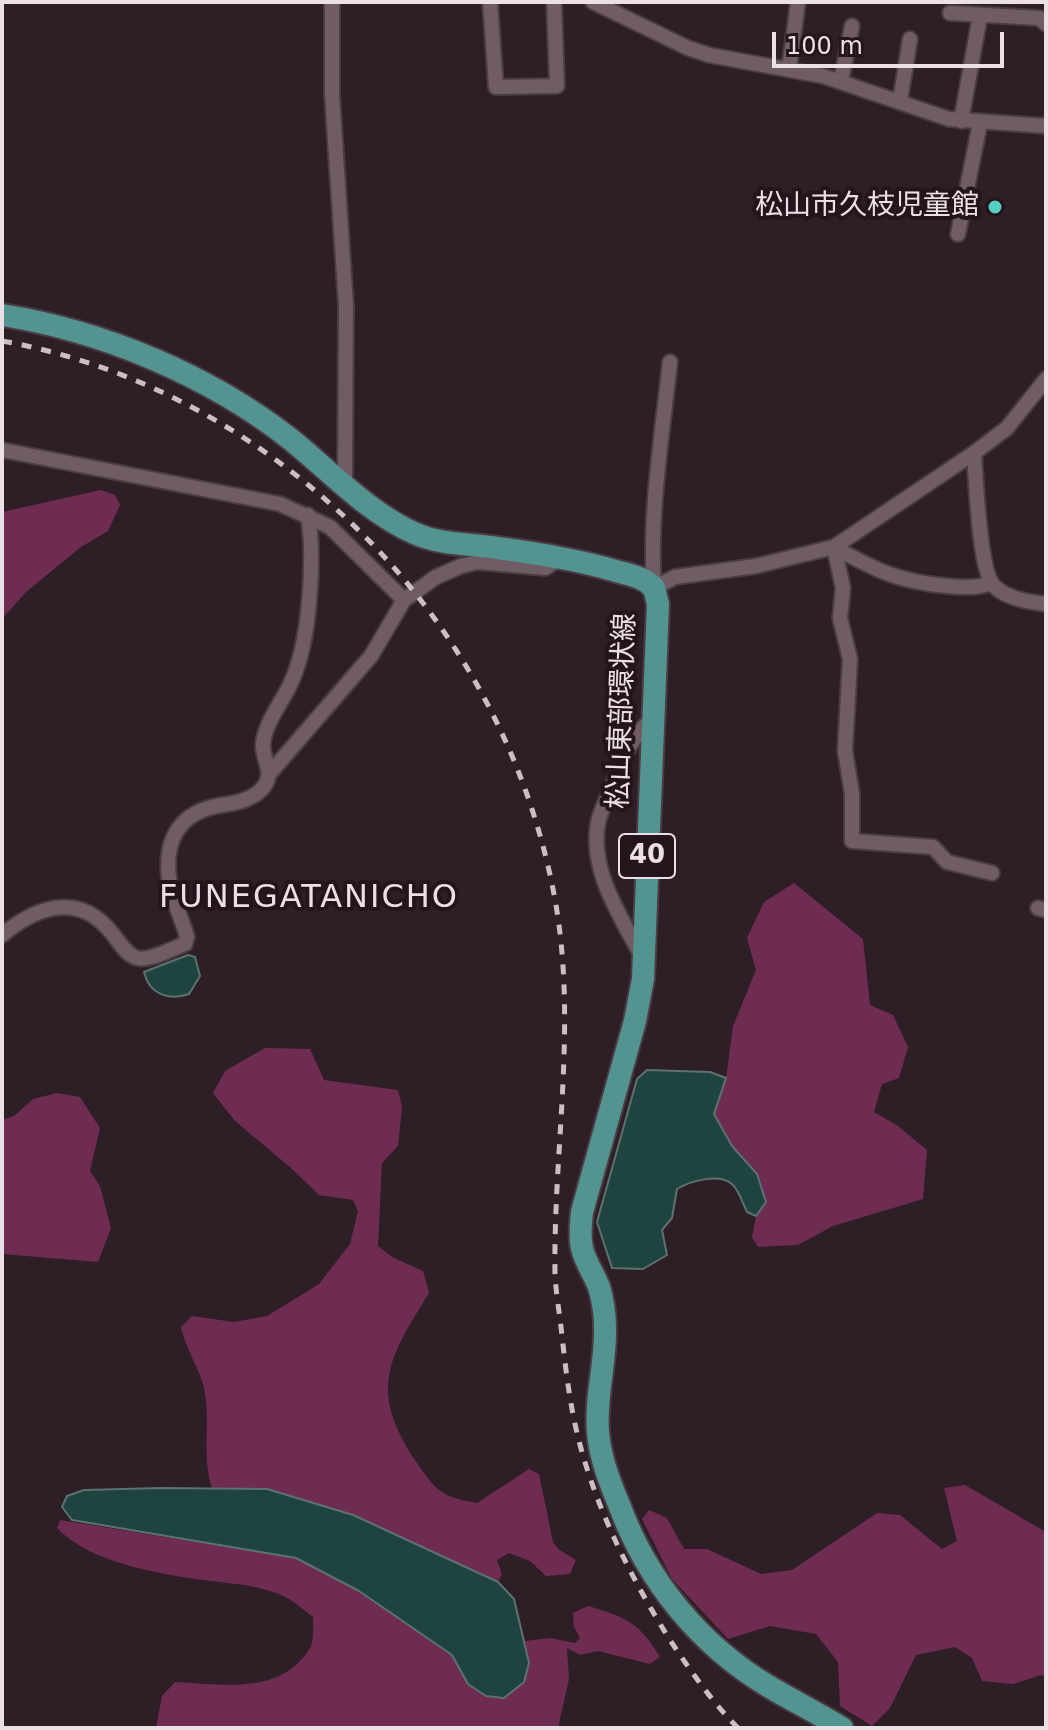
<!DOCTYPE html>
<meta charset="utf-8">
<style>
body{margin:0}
#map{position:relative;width:1048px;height:1730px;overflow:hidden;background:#2e1e26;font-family:"DejaVu Sans",sans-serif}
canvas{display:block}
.frame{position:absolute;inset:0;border:4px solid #ebe0e5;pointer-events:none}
.scale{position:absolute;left:772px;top:32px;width:232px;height:36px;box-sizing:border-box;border:4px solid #ebe0e5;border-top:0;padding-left:10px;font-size:24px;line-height:28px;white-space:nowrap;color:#ebe0e5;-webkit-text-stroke:6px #24151d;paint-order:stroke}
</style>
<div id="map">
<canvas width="1048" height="1730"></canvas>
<div class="frame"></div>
<div class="scale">100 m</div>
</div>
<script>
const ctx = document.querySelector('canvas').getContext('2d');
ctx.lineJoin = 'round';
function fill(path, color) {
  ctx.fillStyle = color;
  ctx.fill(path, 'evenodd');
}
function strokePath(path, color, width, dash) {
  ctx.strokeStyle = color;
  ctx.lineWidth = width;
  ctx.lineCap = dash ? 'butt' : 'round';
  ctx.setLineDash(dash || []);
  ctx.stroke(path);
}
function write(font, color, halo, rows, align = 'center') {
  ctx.font = font + ' "DejaVu Sans","Noto Sans JP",sans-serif';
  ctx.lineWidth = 8;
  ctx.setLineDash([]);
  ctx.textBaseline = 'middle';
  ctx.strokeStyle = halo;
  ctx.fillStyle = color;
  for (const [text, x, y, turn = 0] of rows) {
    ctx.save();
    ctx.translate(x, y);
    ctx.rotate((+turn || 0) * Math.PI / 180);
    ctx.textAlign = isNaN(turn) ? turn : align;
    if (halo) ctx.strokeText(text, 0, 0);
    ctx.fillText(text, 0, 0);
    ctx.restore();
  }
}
fill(new Path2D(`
 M101,490L115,495L120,505L108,531L81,547L26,592L2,619V512Z
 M794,883L863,939L870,1005L893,1015L908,1047L899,1078L882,1084L874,1112L898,1126L927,1150L923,1199L833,1226L798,1245L758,1247L752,1237L756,1216L766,1202L757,1174L732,1146L714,1114L726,1078L733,1026L756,970L747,938L764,902Z
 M265,1048L310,1049L324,1080L398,1090L402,1107L398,1146L382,1163L378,1246L392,1257L423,1271L429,1293C389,1358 368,1389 415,1460C435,1490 441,1497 477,1503L529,1469L539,1474L553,1542L558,1549L576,1560L570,1574L546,1576L530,1561L509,1553L497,1560L502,1574L498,1582L353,1515L267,1489L212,1488C202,1458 210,1425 205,1393C202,1372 186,1351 181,1327L192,1316L234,1322L267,1316L319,1284L350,1244L358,1211L353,1200L319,1195L291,1168L235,1121L213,1093L225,1071Z
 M57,1093L80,1097L100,1128L90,1171L100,1186L111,1228L98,1262L2,1254V1120L14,1116L33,1099Z
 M965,1485L1046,1532V1677L1041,1675L1013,1684L982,1681L972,1658L955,1647L916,1655L890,1708L872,1726L840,1706L838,1662L816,1634L770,1626L728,1639L672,1579L642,1519L649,1510L667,1518L684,1549H707L761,1574L792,1570L877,1513L900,1515L942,1549L957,1541L944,1488Z
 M60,1520L296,1558L359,1591L452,1655L468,1684L529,1663L525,1641L550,1638L575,1643L580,1638L574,1627L573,1613L588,1606C624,1616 640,1623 660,1657L650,1664L598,1651L580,1655L567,1648L569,1679L558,1728H156L162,1696L175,1682C222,1684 281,1696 310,1648C314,1641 313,1626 313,1617C305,1611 297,1604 289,1599C266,1586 236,1584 211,1581C164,1575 91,1564 57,1528Z`), '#6f2c53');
const water = new Path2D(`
 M188,955L195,957L200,976L189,994C168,1001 149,994 144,972Z
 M647,1070L710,1072L726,1078L714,1114L732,1146L757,1174L766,1202L756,1216L747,1212C743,1204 739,1190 732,1184C719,1173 690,1181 677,1189L672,1218L662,1230L667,1255L643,1269L612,1268L597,1222L637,1079Z
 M161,1488L267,1489L353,1515L498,1582L514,1599L529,1663L524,1682L504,1698L486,1696L468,1684L452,1655L359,1591L296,1558L72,1520L62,1507L67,1496L84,1490Z`);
fill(water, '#1f433f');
strokePath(water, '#5c7271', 2);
const street = new Path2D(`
 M332,2V94L346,306L345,484
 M490,2L496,87L557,86L554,2
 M593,2L688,48L709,55L823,76L949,119L1046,126
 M950,13L1039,18L1046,24
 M789,69L798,2
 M841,81L852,26
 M900,101L910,39
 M961,121L980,16
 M958,234L980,123
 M670,362C662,436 649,513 654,588L675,577L756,566L834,547L974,453L1007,428L1046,379
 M2,450L280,504L330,527L404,600L436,577L461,566L478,562L545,568L562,557
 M974,453C976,478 979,571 994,586C1007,599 1029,602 1046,604
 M834,547L843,588L840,618L850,659L845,751L852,794V841L933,847L947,862L992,873
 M834,547C875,570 899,582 947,586C963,587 976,589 991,583
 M270,773L371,656L404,600
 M1038,908L1046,910
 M2,935C36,907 78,891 111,932C118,940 126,955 137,958C151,961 171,949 185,944L187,937C182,918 171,898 169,878C164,837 182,811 222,805C237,803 256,799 265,785C274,771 262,759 263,744C265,721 285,699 293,678C310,638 315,557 308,515
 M642,957C621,917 589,870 598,823C601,808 609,796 614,782C623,756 631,738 652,719`);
const primary = new Path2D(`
 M2,315C103,331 208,375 289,438C329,470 367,512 414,533C438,544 466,544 491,547C534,553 575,559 616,571C630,575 644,577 654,588L658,604L643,979L635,1021L582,1212C581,1224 579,1236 582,1248C585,1262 594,1274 599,1287C603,1300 605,1315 605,1329C606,1363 595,1397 598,1432C600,1458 610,1483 620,1507C648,1582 700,1645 768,1686C793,1701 818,1713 842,1728`);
strokePath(street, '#493c42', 18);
strokePath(primary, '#493c42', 26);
strokePath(street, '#6f5c65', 14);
strokePath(primary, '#539490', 22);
strokePath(new Path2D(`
 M2,341C132,364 252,429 348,520C452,618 525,748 553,889C579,1017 553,1147 555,1275C556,1293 559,1310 561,1327C565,1363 569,1401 578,1437C596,1509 631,1578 670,1640C690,1670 712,1702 738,1728`), '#cbbfc5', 5, [10, 10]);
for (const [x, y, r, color] of [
 [995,207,8,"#57cec2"]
]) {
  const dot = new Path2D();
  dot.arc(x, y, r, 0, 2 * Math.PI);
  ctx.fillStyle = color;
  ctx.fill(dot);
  strokePath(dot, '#24151d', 3);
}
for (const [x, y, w] of [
 [647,856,56]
]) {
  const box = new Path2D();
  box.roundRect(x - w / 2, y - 22, w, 44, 6);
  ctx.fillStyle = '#24151d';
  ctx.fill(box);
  strokePath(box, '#ebe0e5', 2);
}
write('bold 26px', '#ebe0e5', null, [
 ["40",647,856]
]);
write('28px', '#ebe0e5', '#24151d', [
 ["松山市久枝児童館",979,207]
], 'right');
write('28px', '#ebe0e5', '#24151d', [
 ["松山東部環状線",623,711,-88]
]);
ctx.letterSpacing = '2px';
write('32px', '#ebe0e5', '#24151d', [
 ["FUNEGATANICHO",309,899]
]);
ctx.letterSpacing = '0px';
</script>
